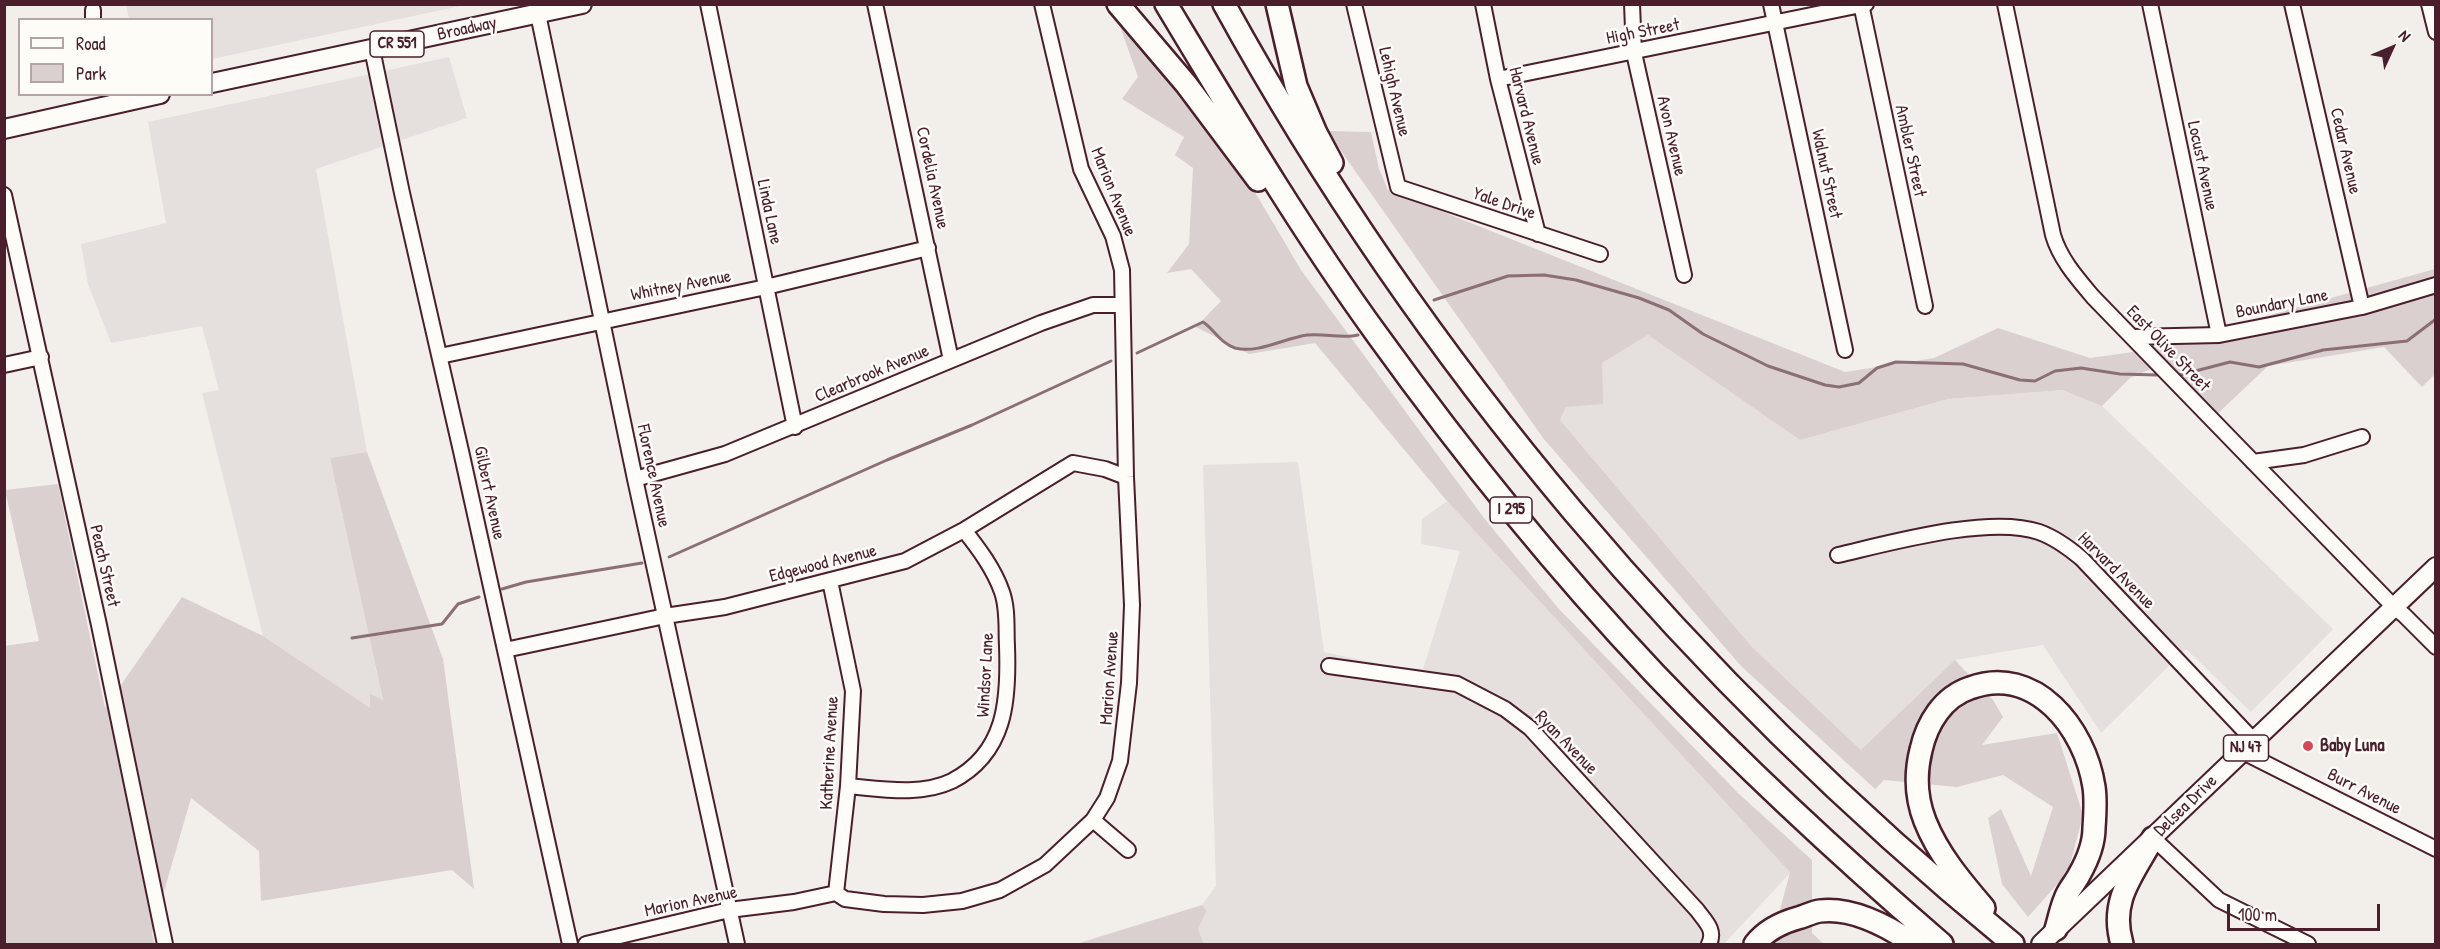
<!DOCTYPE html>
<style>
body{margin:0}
#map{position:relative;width:2440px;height:949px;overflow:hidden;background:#f2efeb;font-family:"Patrick Hand",sans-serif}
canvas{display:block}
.frame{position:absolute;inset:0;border:6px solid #4a1f2b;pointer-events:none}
.legend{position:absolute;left:18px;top:18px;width:195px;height:78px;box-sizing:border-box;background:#fdfcf7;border:2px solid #b5a4a5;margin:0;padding:8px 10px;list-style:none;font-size:18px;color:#4a1f2b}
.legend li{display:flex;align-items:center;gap:12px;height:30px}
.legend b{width:30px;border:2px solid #b5a4a5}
.north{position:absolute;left:2362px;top:18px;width:60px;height:60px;-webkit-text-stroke:4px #fdfcf7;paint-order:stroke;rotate:46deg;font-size:16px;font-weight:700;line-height:24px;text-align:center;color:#4a1f2b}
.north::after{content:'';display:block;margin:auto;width:21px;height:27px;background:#4a1f2b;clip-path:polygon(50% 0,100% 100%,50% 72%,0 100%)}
.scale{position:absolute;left:2227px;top:904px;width:153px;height:27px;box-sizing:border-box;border:3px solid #4a1f2b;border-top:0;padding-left:8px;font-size:18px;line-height:21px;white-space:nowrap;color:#4a1f2b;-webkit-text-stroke:4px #fdfcf7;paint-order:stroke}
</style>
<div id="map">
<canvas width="2440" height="949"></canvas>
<div class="frame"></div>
<ul class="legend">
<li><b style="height:8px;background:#fdfcf7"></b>Road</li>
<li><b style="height:16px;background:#d9d0cf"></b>Park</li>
</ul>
<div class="north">N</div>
<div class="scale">100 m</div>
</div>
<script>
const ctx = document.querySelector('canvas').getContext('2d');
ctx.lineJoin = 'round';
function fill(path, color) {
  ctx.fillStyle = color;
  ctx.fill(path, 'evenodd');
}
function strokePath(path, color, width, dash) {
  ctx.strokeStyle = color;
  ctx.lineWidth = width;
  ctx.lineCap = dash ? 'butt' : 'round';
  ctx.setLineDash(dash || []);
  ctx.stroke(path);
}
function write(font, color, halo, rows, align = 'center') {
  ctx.font = font + ' "Patrick Hand",sans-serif';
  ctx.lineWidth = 5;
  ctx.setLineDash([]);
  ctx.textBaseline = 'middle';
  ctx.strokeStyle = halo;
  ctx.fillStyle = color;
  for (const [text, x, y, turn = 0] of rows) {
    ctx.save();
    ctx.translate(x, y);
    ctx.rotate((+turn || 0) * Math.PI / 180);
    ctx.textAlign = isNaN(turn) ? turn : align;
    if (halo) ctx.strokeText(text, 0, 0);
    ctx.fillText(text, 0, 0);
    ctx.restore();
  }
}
fill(new Path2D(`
 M126,5V4L465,5L212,59V20L129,19Z
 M449,57L467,118L316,169L367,452L330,458L383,701L370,709L263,636L202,393L219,390L202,326L111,343L88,284L81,244L166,223L148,122Z
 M1648,335L1800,440L1948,399L2062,390L2102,406L2333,629L2251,712L2186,649L2101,733L2043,645L1956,660L1862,751L1752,647L1560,420L1566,407L1602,363Z
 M1298,462L1324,652L1389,666L1423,669L1460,551L1421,544L1422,519L1447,501L1791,872L1724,944H1204L1198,929L1207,910L1202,905L1216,886L1203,465Z`), '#e5dfdd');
fill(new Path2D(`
 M1113,7L1240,167L1301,270L1484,518L1558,608L1738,793L1812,860V933L1824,944H1771L1790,872L1447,501L1315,343L1249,354L1196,327L1221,301L1191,269L1167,273L1189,244L1193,168L1175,155L1184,137L1122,99L1138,77Z
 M1327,131L1371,132L1379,169L1388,190L1845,372L1934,358L1998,328L2090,358L2133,352L2151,369L2130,378L2102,406L2062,390L1948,399L1800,440L1648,335L1602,363L1603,404L1566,407L1560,420L1752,647L1861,750L1955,660L1993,700L2003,717L1982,745L2057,733L2083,815L2068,872L2028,917L2002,884L1988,818L2001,809L2031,876L2053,807L2003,775L1957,787L1884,780L1875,789L1741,666L1543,438Z
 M2435,269V374L2422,387L2384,347L2268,366L2213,418L2148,349Z
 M367,452L443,659L474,889L452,870L261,901L259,851L191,798L152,933L155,944H5L4,646L39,641L5,490L58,484L105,708L182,597L263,636L370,708V694L383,700L330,458Z
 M1202,905L1207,910L1198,929L1204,944H1076Z`), '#d9d0cf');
strokePath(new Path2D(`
 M1434,300L1508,276L1544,275L1576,280L1639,298L1669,310L1703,334L1768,366L1825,385L1839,387L1859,383L1877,368L1896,362L1963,364L2020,380L2035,381L2055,371L2081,368L2120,374L2157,375
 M1137,353L1203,322C1215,330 1220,343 1235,348C1258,354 1285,338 1307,335C1324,333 1342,339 1358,335
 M2180,375L2230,362L2259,367L2323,350L2407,341L2436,319
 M669,557L887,460L972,425L1111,361
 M502,589L526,582L642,563
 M352,638L442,624L458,604L479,597`), '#8b6f75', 3);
const minor = new Path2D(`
 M708,4L795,427
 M875,4L951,360
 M1354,4L1398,187L1600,254
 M1483,4L1498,79L1538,234
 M1632,4L1634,53L1684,275
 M1771,4L1845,350
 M1861,4L1925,306
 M2005,4L2053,235C2060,259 2077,278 2093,297L2394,607L2404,615L2436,647
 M2150,4L2219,335
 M2292,4L2362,307
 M2429,4L2436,32
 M538,14L635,479L737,944
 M93,20V10
 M372,49L402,193L461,451L570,944
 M1498,79L1866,4
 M4,195L99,625L165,944
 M2132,337L2219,335L2362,307L2436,285
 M440,356L766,287L928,248
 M4,365L41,357
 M2253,462L2304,455L2362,437
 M635,479L725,454L1041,323L1093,305H1122
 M1838,555C1890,543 1989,515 2039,532C2056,538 2069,548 2082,559L2253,740
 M830,581L853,691L848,786L836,893
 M505,650L665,616L725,607L905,561L964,530L1073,463L1105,469L1126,477
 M1329,666L1457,684L1505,709L1530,728L1697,910C1705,921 1716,930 1709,944
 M2243,752L2436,849
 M848,786C882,789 921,796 952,781C1006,753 1009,700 1007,646C1006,628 1008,609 1002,592C994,569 979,549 964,530
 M1093,820L1128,850
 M2153,838L2219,900L2308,944
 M586,944L729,910L794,902L836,893L845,899L884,904L923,905L962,901L1000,890L1045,865L1093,820L1107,798L1120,761L1129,683L1132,605L1126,477L1122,270L1113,236L1081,169L1042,4`);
const major = new Path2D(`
 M212,83L582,4
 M4,129L160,94
 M2041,944L2436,567`);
const highway = new Path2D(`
 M1118,4L1186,84L1258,180
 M1166,4C1234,117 1301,230 1378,336C1463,454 1555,568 1655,674C1746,769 1842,858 1942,944
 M1224,4C1423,366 1694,683 2013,944
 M1277,4L1296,86L1316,133L1332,163
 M1984,908C1961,881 1938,854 1925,821C1916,798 1915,774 1921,750C1927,723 1943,697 1970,688C2035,664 2085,728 2094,787C2096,800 2095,814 2094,828C2094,844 2087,861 2079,875C2075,883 2068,890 2065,899C2061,908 2059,919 2056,929
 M1755,944C1766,930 1780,923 1798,918C1805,916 1813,912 1820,911C1852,907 1889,927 1914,944
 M2122,944C2109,900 2133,875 2153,838`);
strokePath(minor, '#4a1f2b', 18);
strokePath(major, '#4a1f2b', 22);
strokePath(highway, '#4a1f2b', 26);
strokePath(minor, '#fdfcf7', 14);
strokePath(major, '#fdfcf7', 18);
strokePath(highway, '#fdfcf7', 21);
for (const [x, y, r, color] of [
 [2308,746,6,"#d1495b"]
]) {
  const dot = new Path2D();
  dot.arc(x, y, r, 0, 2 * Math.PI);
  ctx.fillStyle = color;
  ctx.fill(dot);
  strokePath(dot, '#fdfcf7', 2);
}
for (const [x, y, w] of [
 [397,44,54],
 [1511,510,42],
 [2246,748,45]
]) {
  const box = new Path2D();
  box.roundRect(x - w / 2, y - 13, w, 26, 4.5);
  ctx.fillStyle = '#fdfcf7';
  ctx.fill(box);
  strokePath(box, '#4a1f2b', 1.5);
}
write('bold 16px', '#4a1f2b', null, [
 ["CR 551",397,44],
 ["I 295",1511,510],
 ["NJ 47",2246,748]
]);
write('18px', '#4a1f2b', '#fdfcf7', [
 ["Broadway",467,29,-12],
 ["High Street",1643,32,-11],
 ["Lehigh Avenue",1394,92,77],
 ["Harvard Avenue",1526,116,76],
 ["Avon Avenue",1671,136,77],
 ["Ambler Street",1910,151,78],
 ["Cedar Avenue",2345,151,77],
 ["Locust Avenue",2202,166,78],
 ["Walnut Street",1826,174,78],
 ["Cordelia Avenue",932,178,78],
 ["Marion Avenue",1113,192,68],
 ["Yale Drive",1504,204,19],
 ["Linda Lane",769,212,78],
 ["Whitney Avenue",681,286,-11],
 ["Boundary Lane",2282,304,-11],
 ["East Olive Street",2168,349,46],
 ["Clearbrook Avenue",872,374,-23],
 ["Florence Avenue",653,476,78],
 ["Gilbert Avenue",489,493,78],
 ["Edgewood Avenue",823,564,-14],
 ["Peach Street",104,566,77],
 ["Harvard Avenue",2116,571,45],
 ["Windsor Lane",986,675,-87],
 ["Marion Avenue",1110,678,-86],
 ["Ryan Avenue",1566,743,46],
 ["Katherine Avenue",830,753,-87],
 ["Burr Avenue",2364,792,27],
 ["Delsea Drive",2186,806,-44],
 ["Marion Avenue",691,902,-12]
]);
write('bold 18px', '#4a1f2b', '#fdfcf7', [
 ["Baby Luna",2320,746]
], 'left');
</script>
